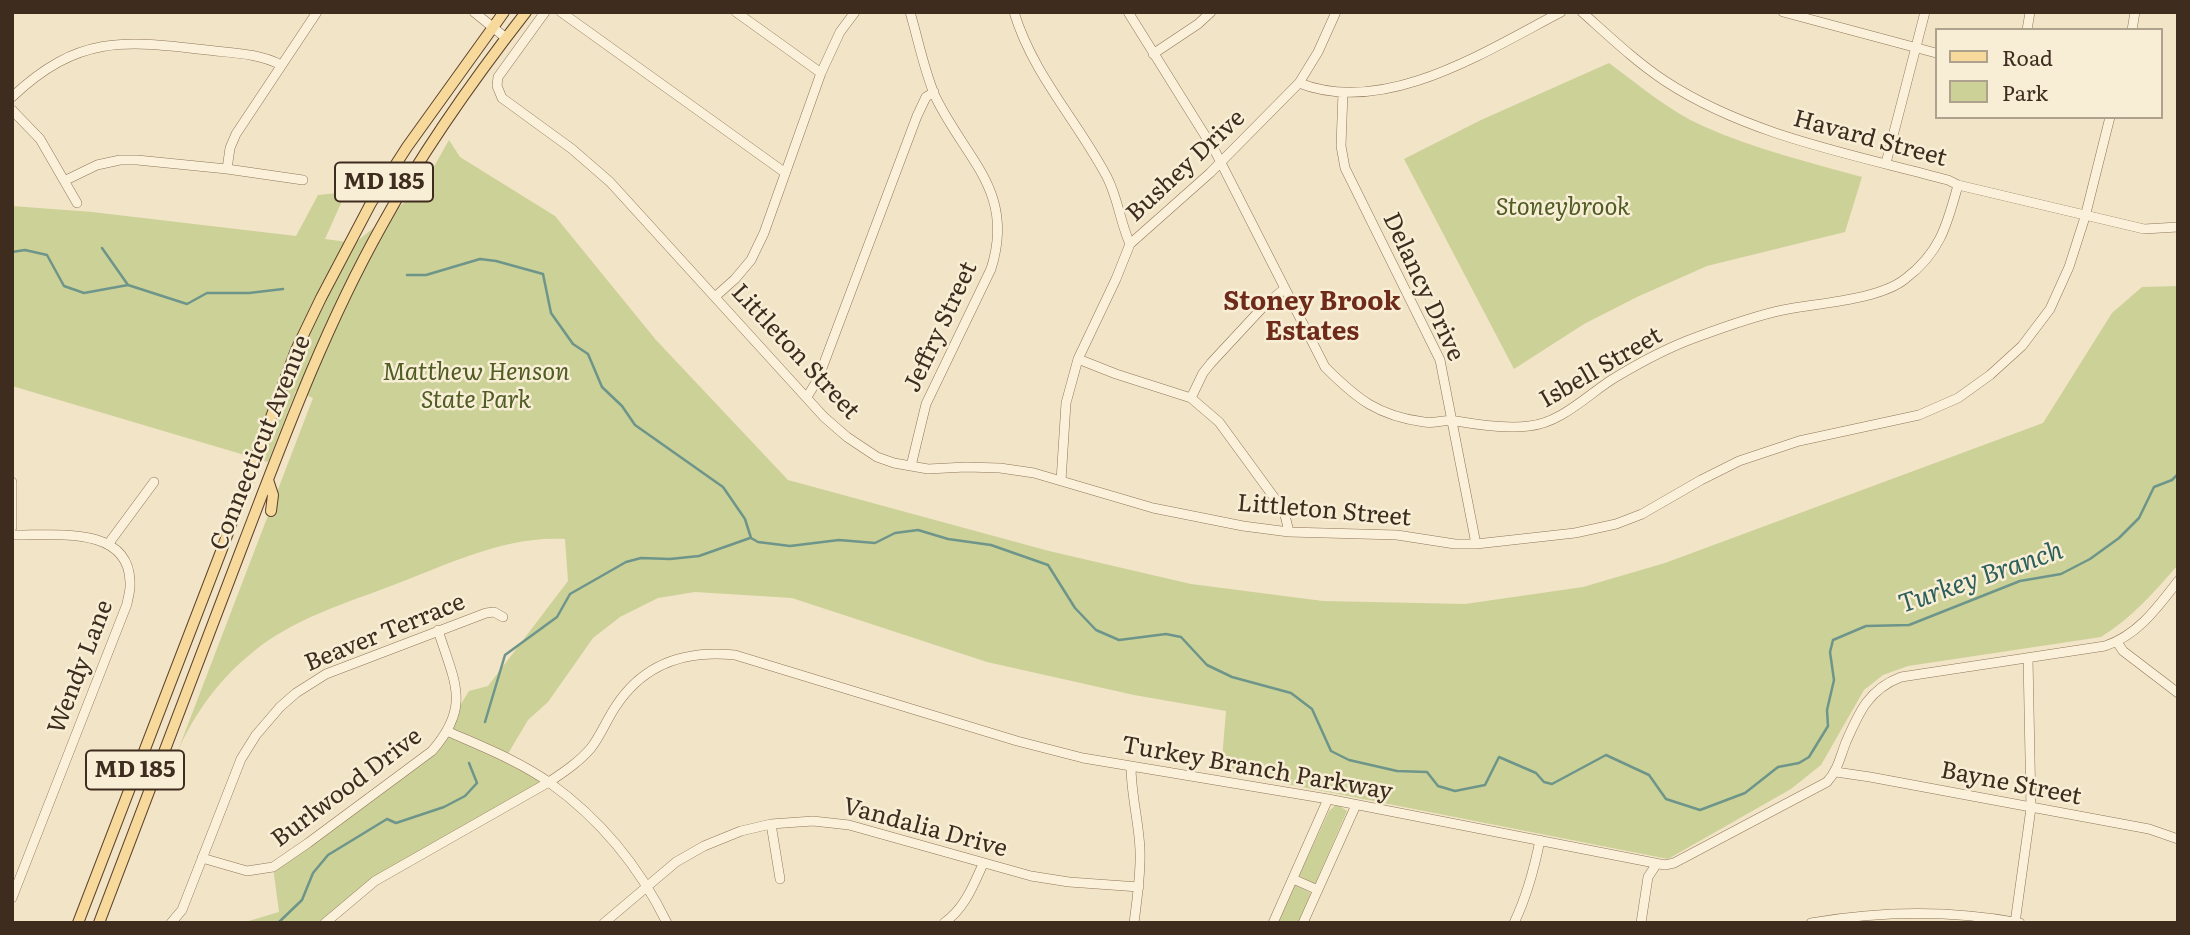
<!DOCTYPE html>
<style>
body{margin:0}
#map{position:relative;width:2190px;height:935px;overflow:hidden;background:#f2e4c6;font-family:Literata,serif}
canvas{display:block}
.frame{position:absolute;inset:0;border:14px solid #3e2d1f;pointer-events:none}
.legend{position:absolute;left:1935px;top:28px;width:228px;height:91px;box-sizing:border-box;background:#f8eed6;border:2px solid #aea18d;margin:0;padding:9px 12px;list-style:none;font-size:21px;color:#3e2d1f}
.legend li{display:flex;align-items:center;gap:14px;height:35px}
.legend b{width:35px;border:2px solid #aea18d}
</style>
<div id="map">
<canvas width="2190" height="935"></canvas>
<div class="frame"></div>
<ul class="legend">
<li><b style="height:9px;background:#f7d99c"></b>Road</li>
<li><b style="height:19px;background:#ccd198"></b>Park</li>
</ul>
</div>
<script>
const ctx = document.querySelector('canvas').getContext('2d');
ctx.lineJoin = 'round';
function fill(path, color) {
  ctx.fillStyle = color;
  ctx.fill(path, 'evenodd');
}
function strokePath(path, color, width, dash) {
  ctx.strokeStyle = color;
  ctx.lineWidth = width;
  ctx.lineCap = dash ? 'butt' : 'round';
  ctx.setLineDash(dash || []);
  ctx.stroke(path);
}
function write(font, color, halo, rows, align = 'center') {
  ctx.font = font + ' Literata,serif';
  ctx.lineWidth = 5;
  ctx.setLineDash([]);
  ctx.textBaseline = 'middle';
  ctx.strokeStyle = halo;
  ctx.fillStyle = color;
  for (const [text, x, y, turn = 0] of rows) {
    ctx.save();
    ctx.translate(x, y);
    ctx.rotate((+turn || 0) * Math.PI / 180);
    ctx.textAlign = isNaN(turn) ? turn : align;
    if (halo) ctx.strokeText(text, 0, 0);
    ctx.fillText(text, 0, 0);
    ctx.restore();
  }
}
fill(new Path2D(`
 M1609,63C1639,85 1669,111 1703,126C1754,149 1808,162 1862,177L1845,232L1707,266L1637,297L1584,324L1514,369L1404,159L1481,120Z
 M449,140L460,157L555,216L656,340L788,480L1049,551L1191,584L1323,601L1465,604L1583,587L1665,563L2043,423L2112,313L2142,287L2178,286V565C2154,592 2132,618 2101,637L1908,666L1883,675L1864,690L1821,765L1791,789L1668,859L1221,771L1226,711L1134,695L987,662L792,598L695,592L658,598L620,617L593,638L548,702L528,720L506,757L549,782L375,881L325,923H242L279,912L273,867L432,751L469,691L488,686L568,581L565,539C507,535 448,564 396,584C347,603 294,618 253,652C219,679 194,714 177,753L313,398L296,391L268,462L12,386V206L92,212L296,236L318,195L346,192L325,239L355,243L422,188Z
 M1337,804L1347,811L1315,884L1299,876L1329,811Z
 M1295,885L1311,893L1298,923H1278Z`), '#ccd198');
strokePath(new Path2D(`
 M102,248L128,285
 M12,252L25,250L47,255L64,286L84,293L128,285L187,304L207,293H249L283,289
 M407,275H426L480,259L496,261L543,274L551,313L573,344L588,354L602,387L622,406L635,425L723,487L745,519L751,538L758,542L790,546L839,540L875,543L895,533L918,530L948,539L991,545L1048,565L1075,608L1096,630L1119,640L1166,634L1181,637L1207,665L1232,677L1291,693L1312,709L1331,751L1349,760L1397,771L1427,772L1438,786L1455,791L1485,785L1499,757L1536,773L1544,782L1552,784L1606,755L1649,775L1666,799L1700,810L1745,793L1778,767L1799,763L1809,757L1828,726L1827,710L1834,680L1830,652L1833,640L1866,626L1909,625L2020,581L2061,574L2090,559L2119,538L2139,518L2154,487L2172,480L2178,474
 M485,722L505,655L557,617L570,594L626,562L641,558L670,559L699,556L750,538
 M278,923L302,900L313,873L328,855L387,819L396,823L444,807L465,796L477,783L469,763`), '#6d958a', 2.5);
const minor = new Path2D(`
 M474,12L506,38
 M545,12L498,77L497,86L502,98L572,149L610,182L824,417L847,437L877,457L894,463L928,469L966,467L1000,468L1034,473L1153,508L1243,526L1289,532L1397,535L1455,544H1476L1575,533L1616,524L1642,514L1701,480L1739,461L1799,441L1919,415L1958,398L1990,375L2022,346L2050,309L2069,267L2085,217L2110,117
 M561,12L784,172
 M736,12L821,73
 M910,12C918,39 924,70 935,96C965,159 1016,191 991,269L926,404L911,466
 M1014,12C1033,75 1077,120 1107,177C1118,198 1120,222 1130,244
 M1128,12L1216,153L1325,367C1357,399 1378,416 1424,422C1434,424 1445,419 1456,421C1479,425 1506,429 1529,426C1562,423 1589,393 1616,377C1641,362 1669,347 1697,337C1724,327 1754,316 1783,310C1817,303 1879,300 1905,279C1940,253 1947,225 1958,185
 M1582,12C1609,36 1635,61 1665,81C1749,136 1852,154 1948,180L1958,185L2144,229L2178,227
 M1783,12L1936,53
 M2027,30L2030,12
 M2132,30L2135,12
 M1153,54L1198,24L1211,12
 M1299,83C1385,117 1486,51 1561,12
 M1343,92L1341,146L1345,168L1440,360L1476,544
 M12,97C78,35 123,40 207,50C231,53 259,53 281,65
 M12,110L40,139L77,203
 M1886,163L1925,12
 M227,169L230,148L236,134L317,12
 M66,180L97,165L120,160H137L227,169L303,180
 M716,296L735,279L751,260L764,233L821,73L840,32L855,12
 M1078,359L1116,374L1191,398L1219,422L1284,511L1289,532
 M807,397L818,379L917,116L926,97L934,92
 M1191,398L1203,373L1211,363L1263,307L1284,289
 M1061,481L1066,403L1078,359L1116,279L1130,244L1210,173L1299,83L1318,52L1336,12
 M12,482V527
 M12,535C51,536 129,524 130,582C131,589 128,597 127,604L12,898
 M109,543L154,482
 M2117,642L2123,651L2178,693
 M449,732C483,747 519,761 550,783C600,819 640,868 667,923
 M1131,766C1131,795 1139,822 1140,850C1141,874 1137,899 1134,923
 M1836,772L1870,777L2149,829L2178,839
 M771,824L780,879
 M202,858L247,871L273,867L308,843L432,751C472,705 454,682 438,630
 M1293,879L1318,890
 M171,923L182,910L241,759L256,735L280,707L296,693L326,674L486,613L494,612L503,617
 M325,923L375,881L549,782C564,772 579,762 591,748C601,735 607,719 616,706C644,663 687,650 735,655L1017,741L1083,758L1328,799L1665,865L1674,863L1827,782C1838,770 1840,757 1846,742C1859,712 1869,689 1901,677L2105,646C2138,635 2157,608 2178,581
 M604,923L676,862L704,846L741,831L771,824L813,821L849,825L1031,876L1069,882L1139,887
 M944,923C965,908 973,886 983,864
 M1273,923L1328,799
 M1303,923L1356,805
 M1514,923C1527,896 1534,870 1540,840
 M1641,923L1648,877L1656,865
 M1811,923C1880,911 1951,910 2020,923
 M2015,923L2031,808L2028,658`);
const major = new Path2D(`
 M268,480L273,495L271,511
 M78,923L222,549L296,350L321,298L371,203L407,147L504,12
 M99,923C147,796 196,669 244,542C285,435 325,327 381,227C422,152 473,80 526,12`);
strokePath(minor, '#8f755a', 10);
strokePath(major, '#5d432e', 12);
strokePath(minor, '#fbf1da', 9);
strokePath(major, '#f7d99c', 10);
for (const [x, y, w] of [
 [384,182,98],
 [135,770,98]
]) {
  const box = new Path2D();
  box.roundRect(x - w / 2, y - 19.5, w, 39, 5);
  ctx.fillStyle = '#f8eed6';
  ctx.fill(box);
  strokePath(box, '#3e2d1f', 2);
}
write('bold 23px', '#3e2d1f', null, [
 ["MD 185",384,182],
 ["MD 185",135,770]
]);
write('24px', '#3e2d1f', '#f8eed6', [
 ["Havard Street",1870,139,15],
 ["Bushey Drive",1186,166,-43],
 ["Delancy Drive",1423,287,65],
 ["Jeffry Street",941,327,-65],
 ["Littleton Street",795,352,47],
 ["Isbell Street",1601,368,-30],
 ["Connecticut Avenue",261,443,-68],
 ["Littleton Street",1324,511,5],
 ["Beaver Terrace",385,633,-22],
 ["Wendy Lane",81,667,-69],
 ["Turkey Branch Parkway",1257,769,10],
 ["Bayne Street",2011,784,11],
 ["Burlwood Drive",347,788,-37],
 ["Vandalia Drive",925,828,15]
]);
write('italic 24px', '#4f5c23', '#f8eed6', [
 ["Stoneybrook",1563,208],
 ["Matthew Henson",476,373],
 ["State Park",476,401]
]);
write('bold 26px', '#6f2b1a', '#f8eed6', [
 ["Stoney Brook",1312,302],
 ["Estates",1312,332]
]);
write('italic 26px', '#2d5f5b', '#f8eed6', [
 ["Turkey Branch",1981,578,-19]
]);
</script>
